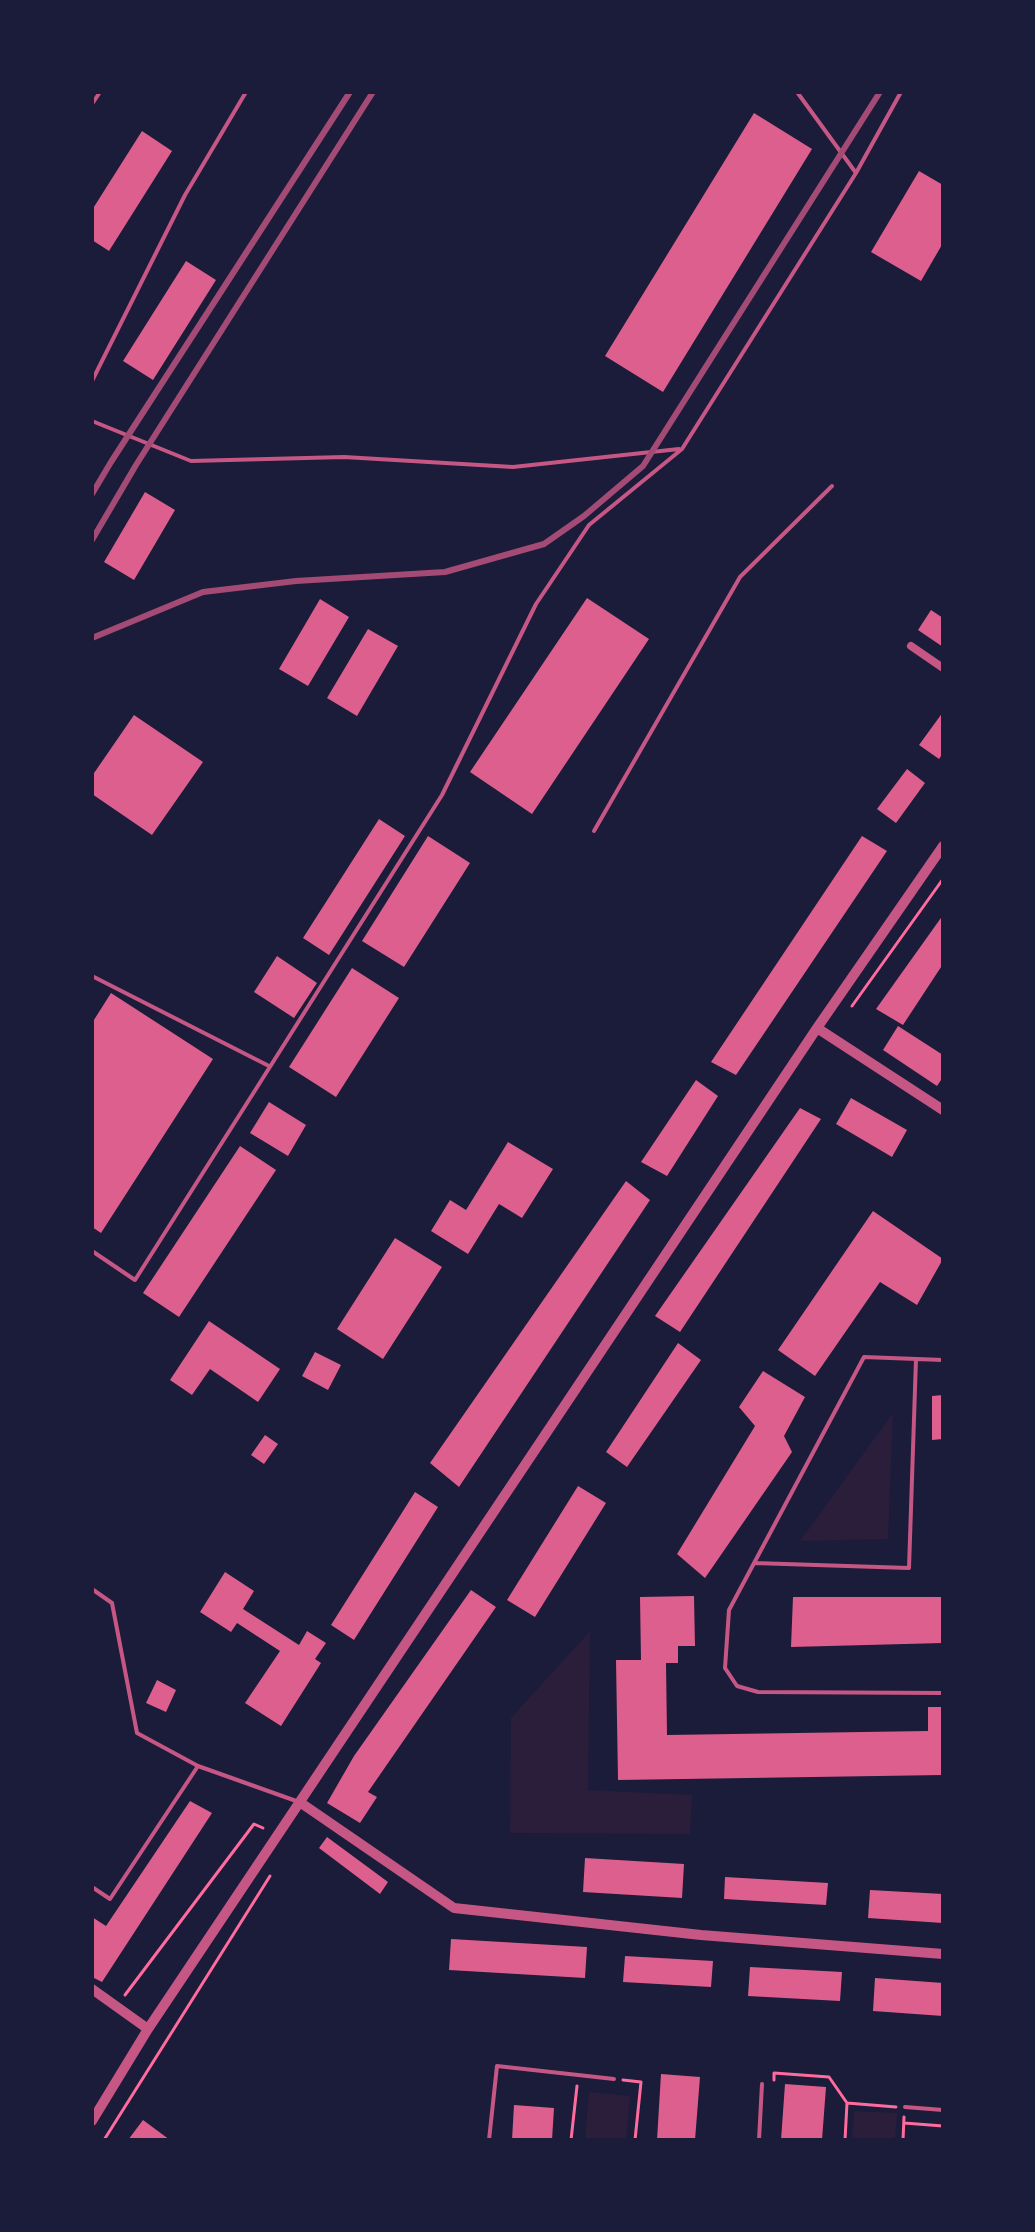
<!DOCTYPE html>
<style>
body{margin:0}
#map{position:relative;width:1035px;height:2232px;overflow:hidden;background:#1b1b3a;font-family:Helvetica,sans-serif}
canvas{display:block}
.frame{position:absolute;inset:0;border:94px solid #1b1b3a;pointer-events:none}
</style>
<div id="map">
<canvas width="1035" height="2232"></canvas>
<div class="frame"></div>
</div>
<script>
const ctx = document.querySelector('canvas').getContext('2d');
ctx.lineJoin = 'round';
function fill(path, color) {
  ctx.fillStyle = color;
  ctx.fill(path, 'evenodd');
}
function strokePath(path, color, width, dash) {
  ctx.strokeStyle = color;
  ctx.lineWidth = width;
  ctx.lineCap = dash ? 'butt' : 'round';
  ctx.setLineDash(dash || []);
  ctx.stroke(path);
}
fill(new Path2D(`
 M893,1413L888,1539L800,1541Z
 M590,1631L588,1790L692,1795L690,1834L510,1833L511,1718Z
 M589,2092L630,2096L626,2140H585Z
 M854,2111L897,2113L895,2140H852Z`), '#2a1e3b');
fill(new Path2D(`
 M754,113L812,149L663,392L605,356Z
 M142,131L172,151L109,251L92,240V210Z
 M919,171L943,185V243L921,281L871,252Z
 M186,261L216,280L153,380L123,361Z
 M145,492L175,510L134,580L104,562Z
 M587,598L649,639L532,814L470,772Z
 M320,599L349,617L308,686L279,669Z
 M931,610L943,618V647L918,630Z
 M368,629L398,646L357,716L327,698Z
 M943,712V753L939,759L919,745Z
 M134,715L203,762L152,835L92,794V776Z
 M907,769L925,783L896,823L877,809Z
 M379,819L405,836L329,955L303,938Z
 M428,836L470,863L404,967L362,941Z
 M862,836L887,851L736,1075L711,1062Z
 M943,915V964L903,1025L876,1009Z
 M277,956L317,983L294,1018L254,992Z
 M352,968L399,998L336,1097L289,1067Z
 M111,993L213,1059L101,1233L92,1227V1023Z
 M898,1026L943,1055V1077L937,1086L883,1050Z
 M696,1080L718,1096L667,1176L641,1162Z
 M851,1098L907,1130L892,1157L836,1124Z
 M269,1102L306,1125L288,1156L250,1133Z
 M800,1108L821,1119L680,1332L655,1316Z
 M508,1142L553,1169L522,1218L499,1204L468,1254L431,1231L450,1200L466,1210Z
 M240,1146L276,1170L179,1317L143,1293Z
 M626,1181L650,1200L459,1487L430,1463Z
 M873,1211L943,1259L917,1305L880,1282L815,1376L778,1350Z
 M395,1238L442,1267L383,1359L337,1329Z
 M209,1321L280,1369L258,1402L210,1369L192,1395L170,1380Z
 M678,1343L701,1360L627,1467L606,1452Z
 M315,1352L341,1365L328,1390L302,1376Z
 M763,1371L805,1397L784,1436L792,1452L705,1578L677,1554L755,1426L739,1407Z
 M943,1395V1439L932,1440V1396Z
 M265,1435L278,1444L264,1464L251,1455Z
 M578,1486L606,1503L535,1617L507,1600Z
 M415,1492L438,1507L354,1640L331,1625Z
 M225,1572L254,1591L243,1609L299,1645L307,1631L326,1643L315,1659L321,1663L281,1726L245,1703L280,1651L237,1623L231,1632L200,1612Z
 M471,1590L496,1607L368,1792L377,1797L360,1823L327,1803L354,1756Z
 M694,1596L695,1646H678V1663H666L667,1735L928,1731V1707H943V1775L618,1780L616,1660H641L640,1597Z
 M793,1597H943V1643L791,1647Z
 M157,1680L176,1690L166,1712L146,1703Z
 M190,1801L212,1813L102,1982L92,1977V1917L106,1926Z
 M327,1837L388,1882L380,1894L319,1848Z
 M585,1858L684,1864L682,1898L583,1892Z
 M725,1877L828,1883L826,1905L724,1899Z
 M870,1890L943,1894V1923L868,1918Z
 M451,1939L587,1947L585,1978L449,1970Z
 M625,1956L713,1961L711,1987L623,1982Z
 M750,1967L842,1972L840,2001L748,1996Z
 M875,1978L943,1983V2016L873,2011Z
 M661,2074L700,2077L695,2140H657Z
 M785,2084L826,2087L822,2140H781Z
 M514,2105L554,2108L552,2140H512Z
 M143,2120L170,2140H128Z`), '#dd5f8e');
strokePath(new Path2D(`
 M852,1006L943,879
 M125,1995L254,1824L263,1828
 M623,2080L641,2082L635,2140
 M774,2080V2073L829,2077L847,2103L845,2140
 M847,2103L896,2107
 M904,2123L943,2126
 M104,2140L270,1876
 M571,2140L577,2086
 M903,2140L904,2117`), '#ff6b9d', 3);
strokePath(new Path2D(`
 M797,92L856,173L901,92
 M92,104L100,92
 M92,381L185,195L246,92
 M92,421L191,461L344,457L513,467L679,449
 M594,831L740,577L832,486
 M92,976L269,1066
 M92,1251L135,1280L442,795L536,604L589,525L682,449L856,173
 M943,1360L864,1357L729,1610L725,1668L737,1686L758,1692L943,1693
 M754,1563L909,1568L916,1359
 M92,1589L112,1603L137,1733L198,1766L299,1802
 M92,1887L110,1899L198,1766
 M905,2107L943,2110
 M489,2140L497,2066L614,2079
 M759,2140L762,2084`), '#c65784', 4);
strokePath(new Path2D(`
 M911,646L943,668`), '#c65784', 8);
strokePath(new Path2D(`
 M817,1028L943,1110
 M301,1803L454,1908L701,1935L943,1954
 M92,1989L148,2029
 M92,2121L148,2029L817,1028L943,846`), '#c65784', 10);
strokePath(new Path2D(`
 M92,494L111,462L350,92
 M92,540L136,465L373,92
 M92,638L203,592L296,581L445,572L544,544L584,516L643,466L880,92`), '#a44b75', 6);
</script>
